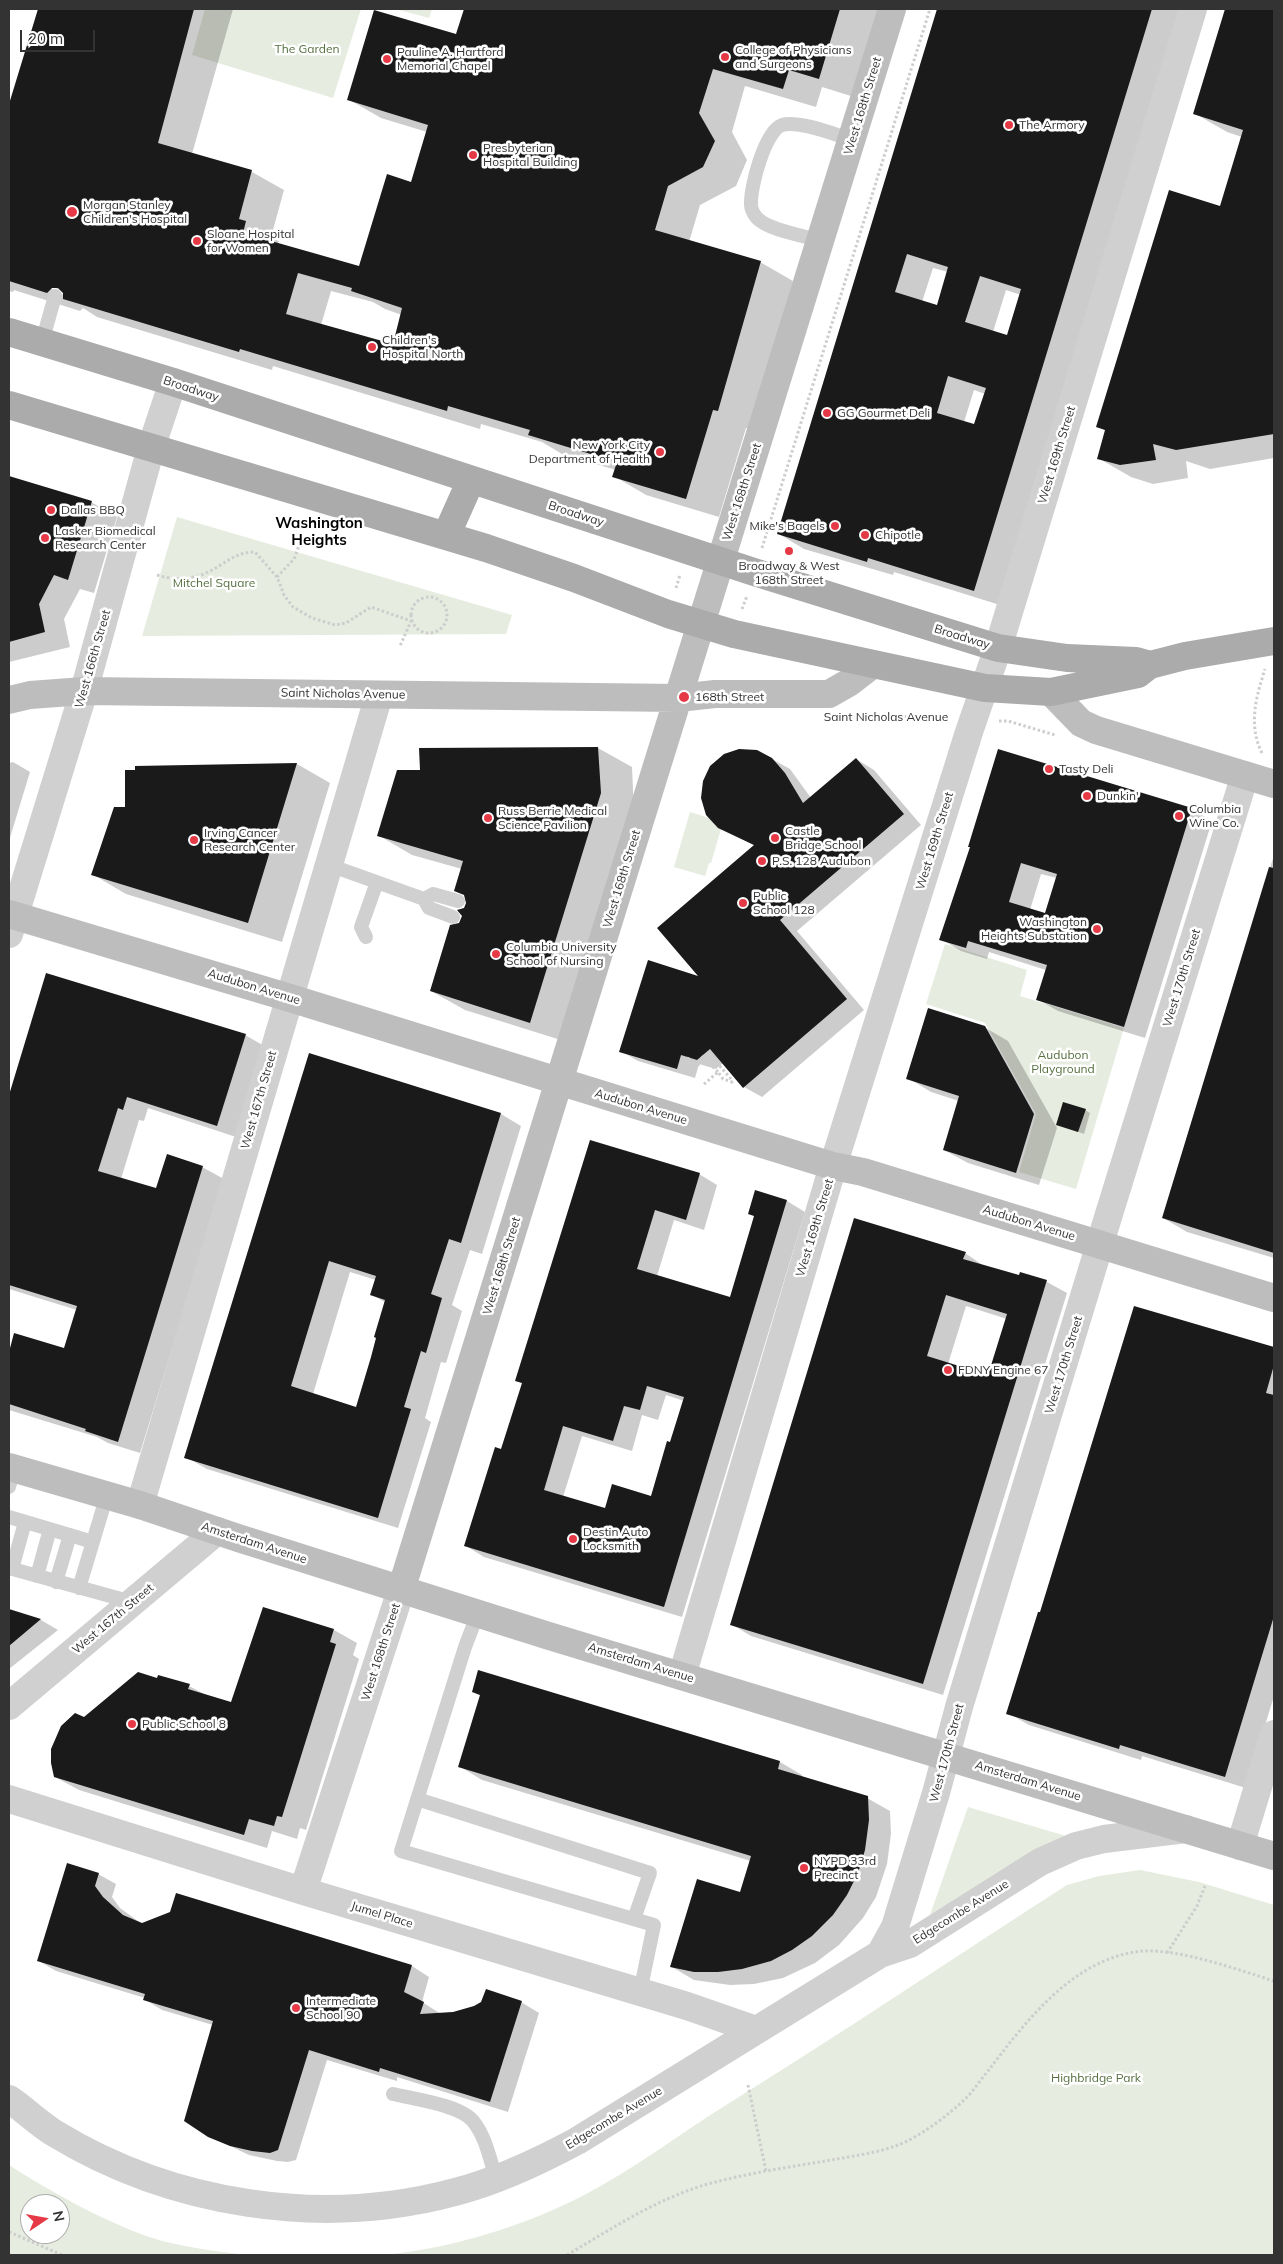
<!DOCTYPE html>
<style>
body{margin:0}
#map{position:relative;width:1283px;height:2264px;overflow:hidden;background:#fff;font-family:Mulish,sans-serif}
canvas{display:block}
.frame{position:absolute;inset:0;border:10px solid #333;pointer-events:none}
.north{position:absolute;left:20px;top:2194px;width:50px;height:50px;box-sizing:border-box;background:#fff;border:1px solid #adadad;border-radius:50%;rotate:78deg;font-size:14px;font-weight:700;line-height:20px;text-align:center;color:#333}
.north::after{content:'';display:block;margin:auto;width:18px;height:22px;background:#e63946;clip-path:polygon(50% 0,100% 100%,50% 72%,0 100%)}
.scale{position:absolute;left:20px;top:30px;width:75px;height:22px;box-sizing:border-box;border:2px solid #333;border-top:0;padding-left:6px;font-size:15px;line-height:18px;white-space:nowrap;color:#333;-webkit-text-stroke:4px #fff;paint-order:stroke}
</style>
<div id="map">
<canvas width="1283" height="2264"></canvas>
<div class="frame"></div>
<div class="north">N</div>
<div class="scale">20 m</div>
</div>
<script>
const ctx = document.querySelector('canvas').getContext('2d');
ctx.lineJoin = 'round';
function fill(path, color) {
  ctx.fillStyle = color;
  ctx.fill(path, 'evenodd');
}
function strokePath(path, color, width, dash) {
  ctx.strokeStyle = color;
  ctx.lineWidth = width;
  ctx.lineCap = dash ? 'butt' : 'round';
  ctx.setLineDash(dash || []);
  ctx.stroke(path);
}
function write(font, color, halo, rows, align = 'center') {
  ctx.font = font + ' Mulish,sans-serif';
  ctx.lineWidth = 5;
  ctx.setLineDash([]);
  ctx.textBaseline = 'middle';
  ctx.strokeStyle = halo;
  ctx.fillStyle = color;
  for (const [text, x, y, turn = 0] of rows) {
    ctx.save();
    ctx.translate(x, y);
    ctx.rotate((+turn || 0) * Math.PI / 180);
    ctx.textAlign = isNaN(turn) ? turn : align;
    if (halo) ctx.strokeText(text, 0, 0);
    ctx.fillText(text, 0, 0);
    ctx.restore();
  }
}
fill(new Path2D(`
 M205,9H361L333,98L192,55Z
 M396,9H432L429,18Z
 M177,517L512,615L506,634L142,636Z
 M690,812L709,818L721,829L711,863H709L705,876L674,867Z
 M945,944L1027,970L1020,996L1124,1028L1076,1189L1019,1172L1036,1114L985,1023L926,1004Z
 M968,1807L1066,1836L930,1915Z
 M1140,1870L1199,1882L1274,1905V2255H384C460,2247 539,2222 604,2184C645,2161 683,2132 723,2107C839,2035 952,1959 1067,1885L1099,1876Z
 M9,2165C53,2193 99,2219 149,2237C180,2247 215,2251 247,2255H9ZM30,2204H60V2234H30Z`), '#e6ecdf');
fill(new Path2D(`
 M40,9H233L192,154L252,172L284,190L271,237L279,241L278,244L360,267L412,183L427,132L381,118L348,99L457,36L466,9H878L851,96L822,87L816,107L745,86L732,132L747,160L736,186L700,205L689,242L760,262L793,281L751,429L746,428L719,517L646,495L614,476L616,470L562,454L542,442L481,424L480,429L273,366L272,370L97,317L83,308L80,311L14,290L13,292L9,291V103H10ZM48,284L65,293V296L46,286ZM331,291L373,302L385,309L402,315L393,345L321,325Z
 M939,9H1182L1000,605L894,572L893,575L804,549L779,534ZM933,268L948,272L938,306L922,302ZM1006,290L1021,295L1008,337L993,332ZM974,390L985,394L975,426L964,422Z
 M1226,9H1274V458L1210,469L1186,461L1188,478L1153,484L1131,477L1098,458L1106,431L1098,426L1221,208L1242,137L1227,132L1194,113Z
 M9,477L91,502L117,517L94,593L80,589L64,619L70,647L9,662Z
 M598,748L632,767L634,813L564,1041L465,1010L431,991L468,904L462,869L412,855L378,835L421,771Z
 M772,759L790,769L811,798L856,759L874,770L921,825L797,931L864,1010L762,1097L744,1087L723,1063L716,1069L699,1064L695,1078L638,1061L621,1051L702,978L755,846L719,827Z
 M13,762L30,772L9,841V763Z
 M297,764L330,783L282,942L126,894L92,874L127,808Z
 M1192,809L1212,821L1145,1038L1058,1011L1037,999L1046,970L989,952L987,959L961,951L941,939L972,847ZM1041,874L1057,878L1046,915L1030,910Z
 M1274,855V1258L1187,1232L1163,1218Z
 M47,974L245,1035L266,1047L239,1138L148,1108L144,1121L139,1120L121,1179L157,1190L202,1167L224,1179L140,1453L108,1443L97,1437L9,1410V1347L65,1349L77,1310L9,1289V1099Z
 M984,1027L1008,1041L1057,1128L1039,1185L968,1163L944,1150L959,1101L931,1092L908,1078Z
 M310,1055L501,1114L521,1126L482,1254L470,1250L452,1305L462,1311L446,1363L441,1362L425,1418L431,1422L398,1528L207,1469L186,1457ZM350,1272L376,1280L371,1294L386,1303L372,1358L357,1408L313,1394Z
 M1085,1110L1090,1113L1084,1134L1057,1124Z
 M591,1142L699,1174L717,1185L704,1230L674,1220L657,1276L730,1298L755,1217L756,1192L787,1201L805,1212L682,1617L484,1557L466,1546L502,1450L523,1384L516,1380ZM666,1395L684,1401L651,1497L605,1510L563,1497L582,1436L632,1451L642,1415L658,1420Z
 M965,1253L984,1266L1020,1277L1021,1273L1047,1282L1067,1293L943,1695L751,1636L731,1624ZM966,1306L1007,1319L989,1377L948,1364Z
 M1135,1307L1274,1349V1696L1246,1788L1142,1756L1141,1760L1029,1725L1008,1713L1041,1614Z
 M9,1610L41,1620L58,1630L9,1669Z
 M334,1630L357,1643L353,1655L359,1659L306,1830L300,1828L297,1839L272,1831L267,1848L79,1790L55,1777L52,1756L57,1736L64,1724L85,1718L158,1679L159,1676L189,1686L208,1696L232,1704Z
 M473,1692L780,1762L802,1775V1778L867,1798L890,1811L891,1834L887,1864L876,1897L863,1918L839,1945L815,1963L783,1978L754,1984L730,1985L694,1980L672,1967L741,1893L751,1861L482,1780L459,1766L481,1696Z
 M98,1874L116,1884L112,1897L120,1908L142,1924L412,1966L429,1977L422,2002L441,2014L521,2002L539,2013L508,2112L397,2077V2081L327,2060L296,2160L288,2162L277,2161L249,2155L209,2136L213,2025L162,2010L144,1999L145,1998L56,1971L39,1961Z`), '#0003');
fill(new Path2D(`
 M38,9H194L158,143L252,170L239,219L246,221L243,233L359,266L387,174L411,182L428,125L347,100L374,10L456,34L464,9H840L819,79L789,70L783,89L713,69L699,113L715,141L703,167L668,186L655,230L761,261L718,411L713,410L686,499L612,477L617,462L528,435L530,430L448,406L447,411L240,349L239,352L63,299V293L58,288H52L47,293L9,281V104ZM298,273L352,288L351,291L402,308L393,344L286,314Z
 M937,9H1152L974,591L868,558L867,562L777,534ZM907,254L948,267L937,305L895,292ZM980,276L1021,289L1007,335L965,322ZM948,376L986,388L974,424L937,413Z
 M1225,9H1274V434L1176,450L1153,444L1156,460L1120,465L1097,459L1105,430L1096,427L1169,190L1220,206L1243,130L1193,114Z
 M9,476L92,501L68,580L54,575L39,604L45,632L9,642Z
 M598,747L601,793L530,1023L430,991L450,925L459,923L462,916L457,910L464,908L466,903L464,895L454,891L463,861L377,836L397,770H420L419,748Z
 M739,749L757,750L772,758L785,773L803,803L856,758L904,814L780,920L847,999L743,1088L710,1049L697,1060L681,1055L677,1069L619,1052L648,960L698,976L657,928L754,845L718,828L706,815L701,798L703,781L710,766L724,754Z
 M998,749L1192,808L1124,1027L1036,1000L1047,965L968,941L966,948L939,940L970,847H968ZM1021,863L1057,874L1045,913L1009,902Z
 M297,763L248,923L91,875L114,807H125V770H135V766Z
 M1269,867L1274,868V1253L1162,1218Z
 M46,973L246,1034L217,1126L127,1097L123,1110L118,1108L98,1171L156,1188L167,1154L203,1166L118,1442L85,1431L86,1429L9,1404V1352L14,1333L64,1348L77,1306L9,1285V1095Z
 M928,1008L985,1026L1034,1114L1016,1173L943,1150L959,1096L906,1079Z
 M309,1053L501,1113L461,1243L449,1239L431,1294L442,1298L426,1353L421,1351L404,1407L411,1409L378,1518L184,1458ZM329,1261L376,1276L370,1295L385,1300L374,1337L376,1338L371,1357L356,1407L291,1386Z
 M1063,1102L1086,1109L1078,1132L1056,1125Z
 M590,1140L700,1173L686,1220L655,1210L637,1269L730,1297L754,1216L748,1214L755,1190L787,1200L664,1607L464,1546L495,1447L501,1449L522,1383L515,1381ZM647,1386L684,1397L670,1442L667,1441L651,1496L612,1484L605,1508L544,1490L563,1426L613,1441L624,1406L640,1410Z
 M854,1218L966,1252L963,1259L1019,1275L1020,1272L1047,1280L923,1684L730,1625ZM946,1295L1007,1314L988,1375L927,1356Z
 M1134,1306L1274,1347V1365L1266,1393L1274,1395V1616L1225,1777L1120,1745L1119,1749L1006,1714L1038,1612H1040Z
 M263,1607L334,1629L330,1642L336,1644L282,1817L277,1816L274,1826L249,1819L244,1835L54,1777L51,1763V1749L61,1726L75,1713L84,1717L138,1672L157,1678L158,1675L190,1684L188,1689L231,1702Z
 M9,1609L41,1619L9,1646Z
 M478,1670L780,1761L778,1769L868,1796L869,1820L865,1850L858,1873L847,1895L833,1915L812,1936L792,1950L771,1961L742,1969L718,1972H694L670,1967L697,1879L740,1892L751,1856L458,1767L480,1695L472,1692Z
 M67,1863L99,1873L95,1886L103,1897L123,1915L142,1923L170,1912L176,1893L412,1965L404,1992L424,2002L420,2014L453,2012L474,2006L481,2002L486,1989L522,2001L490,2102L380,2068L379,2072L309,2050L278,2150L270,2153L252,2151L230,2146L208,2137L184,2121L213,2021L143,2000L145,1994L37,1961Z`), '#1a1a1a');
strokePath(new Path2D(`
 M762,548L930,9
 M157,575C180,582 199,579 219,566C232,558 240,552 255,552L277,577L284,595L293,607L312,618L335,625L346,623L371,607L411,621L400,646
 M277,577L294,559L300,543
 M676,588L680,575
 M411 615a18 18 0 1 1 36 0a18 18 0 1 1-36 0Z
 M742,609L747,596
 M844,717L948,716
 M999,721H1008L1055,735
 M1262,753C1248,725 1256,697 1265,669
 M702,1056L718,1072
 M688,1057L687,1061L700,1065L711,1056L732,1080V1082L723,1079L718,1072L703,1085
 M1167,1953L1197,1906L1205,1886
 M748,2085L766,2171
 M9,2232L62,2255
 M567,2255C613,2228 656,2199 708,2184C748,2173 790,2167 831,2160C853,2156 877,2153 898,2145C918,2138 950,2114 965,2099C974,2091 980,2080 988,2071C1026,2021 1075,1956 1144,1951C1180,1949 1239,1970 1274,1981`), '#cdcdcd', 3, [2.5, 2.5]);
strokePath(new Path2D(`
 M822,241C805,236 768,230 757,218C754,215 751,209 751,205C750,187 765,131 782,125C799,120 836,135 853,140
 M42,342L55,296
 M329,865L424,899L429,908L453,917
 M424,899L433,894L458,901
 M366,937L361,927L377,882
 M9,1487L14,1468
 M9,1517L93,1542
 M9,1568L132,1602
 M12,1569L25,1522
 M37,1576L50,1529
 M56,1582L70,1535
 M79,1588L107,1495
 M478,1613L465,1647L401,1851L654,1925L640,1992
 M417,1799L650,1873L634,1919
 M393,2094C414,2099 460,2105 473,2121C486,2137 490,2160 496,2178`), '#d0d0d0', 14);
strokePath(new Path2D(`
 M9,934L84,691L151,448L173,382
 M140,1505L379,695
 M682,1676L833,1166L969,732L998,648L1193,9
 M9,1706L217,1531
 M9,1799L303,1891L687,2006L756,2030
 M1240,1846L1274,1734
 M303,1891L401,1590
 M880,1954L895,1927L936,1793L959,1707L1109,1214L1245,775
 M9,2099C24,2109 38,2123 54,2133C172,2205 321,2228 455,2192C498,2181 538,2162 577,2141L880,1954L910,1944L1040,1862L1076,1846L1104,1839L1186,1829`), '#d0d0d0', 28);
strokePath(new Path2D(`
 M1051,692L1081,723L1096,730L1274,784
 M9,700L30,695L84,691L678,698L715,694H829L850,682L872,665
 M9,914L290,998L833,1166L863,1172L1274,1298
 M9,1467L140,1505L238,1538L549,1636L1274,1856
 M401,1590L892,9`), '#bdbdbd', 28);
strokePath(new Path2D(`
 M9,332L173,382L754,572L998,648L1067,658L1136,661L1150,665L1185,656L1274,641
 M9,405L486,548L574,578L668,614L734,634L985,688L1051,692L1138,674L1147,667
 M446,536L471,480`), '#ababab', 28);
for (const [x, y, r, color] of [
 [725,57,5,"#e63946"],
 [387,59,5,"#e63946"],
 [1009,125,5,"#e63946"],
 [473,155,5,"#e63946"],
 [72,212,6,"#e63946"],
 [197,241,5,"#e63946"],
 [372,347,5,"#e63946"],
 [827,413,5,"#e63946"],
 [660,452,5,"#e63946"],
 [51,510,5,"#e63946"],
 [835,526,5,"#e63946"],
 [865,535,5,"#e63946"],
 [45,538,5,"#e63946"],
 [789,551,5,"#e63946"],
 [684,697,6,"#e63946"],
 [1049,769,5,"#e63946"],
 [1087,796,5,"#e63946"],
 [1179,816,5,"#e63946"],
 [488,818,5,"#e63946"],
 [775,838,5,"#e63946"],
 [194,840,5,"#e63946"],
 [762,861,5,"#e63946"],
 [743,903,5,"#e63946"],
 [1097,929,5,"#e63946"],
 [496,954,5,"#e63946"],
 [948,1370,5,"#e63946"],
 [573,1539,5,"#e63946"],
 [132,1724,5,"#e63946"],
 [804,1868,5,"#e63946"],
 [296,2008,5,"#e63946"]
]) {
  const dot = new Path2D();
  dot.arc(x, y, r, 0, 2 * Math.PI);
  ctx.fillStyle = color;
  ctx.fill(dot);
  strokePath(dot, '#fff', 2);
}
write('12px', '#56703f', '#fff', [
 ["The Garden",307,49],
 ["Mitchel Square",214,583],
 ["Audubon",1063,1055],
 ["Playground",1063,1069],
 ["Highbridge Park",1096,2078]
]);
write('12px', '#333', '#fff', [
 ["College of Physicians",735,50],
 ["and Surgeons",735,64],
 ["Pauline A. Hartford",397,52],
 ["Memorial Chapel",397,66],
 ["The Armory",1019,125],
 ["Presbyterian",483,148],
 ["Hospital Building",483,162],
 ["Morgan Stanley",83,205],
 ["Children's Hospital",83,219],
 ["Sloane Hospital",207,234],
 ["for Women",207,248],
 ["Children's",382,340],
 ["Hospital North",382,354],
 ["GG Gourmet Deli",837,413],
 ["New York City",650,445,"right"],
 ["Department of Health",650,459,"right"],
 ["Dallas BBQ",61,510],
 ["Mike's Bagels",825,526,"right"],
 ["Lasker Biomedical",55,531],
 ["Research Center",55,545],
 ["Chipotle",875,535],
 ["Broadway & West",789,566,"center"],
 ["168th Street",789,580,"center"],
 ["168th Street",695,697],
 ["Tasty Deli",1059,769],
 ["Dunkin'",1097,796],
 ["Columbia",1189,809],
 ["Wine Co.",1189,823],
 ["Russ Berrie Medical",498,811],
 ["Science Pavilion",498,825],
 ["Castle",785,831],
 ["Bridge School",785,845],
 ["Irving Cancer",204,833],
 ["Research Center",204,847],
 ["P.S. 128 Audubon",772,861],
 ["Public",753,896],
 ["School 128",753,910],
 ["Washington",1087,922,"right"],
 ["Heights Substation",1087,936,"right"],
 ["Columbia University",506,947],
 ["School of Nursing",506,961],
 ["FDNY Engine 67",958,1370],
 ["Destin Auto",583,1532],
 ["Locksmith",583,1546],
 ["Public School 8",142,1724],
 ["NYPD 33rd",814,1861],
 ["Precinct",814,1875],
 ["Intermediate",306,2001],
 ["School 90",306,2015]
], 'left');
write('12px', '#333', '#fff', [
 ["West 168th Street",863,106,-73],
 ["Broadway",191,389,18],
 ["West 169th Street",1057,455,-73],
 ["West 168th Street",742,492,-72],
 ["Broadway",576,514,18],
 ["Broadway",962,637,17],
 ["West 166th Street",93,659,-74],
 ["Saint Nicholas Avenue",343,694,1],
 ["Saint Nicholas Avenue",886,717],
 ["West 169th Street",935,841,-73],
 ["West 168th Street",622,879,-73],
 ["West 170th Street",1182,978,-73],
 ["Audubon Avenue",254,987,17],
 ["West 167th Street",259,1100,-74],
 ["Audubon Avenue",641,1107,17],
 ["Audubon Avenue",1029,1223,17],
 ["West 169th Street",815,1228,-73],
 ["West 168th Street",502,1266,-73],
 ["West 170th Street",1064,1365,-73],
 ["Amsterdam Avenue",254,1543,18],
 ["West 167th Street",113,1619,-40],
 ["West 168th Street",381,1652,-72],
 ["Amsterdam Avenue",641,1663,17],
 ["West 170th Street",947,1753,-75],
 ["Amsterdam Avenue",1028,1781,17],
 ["Edgecombe Avenue",961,1912,-32],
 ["Jumel Place",382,1915,17],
 ["Edgecombe Avenue",614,2118,-31]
]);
write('bold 15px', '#000', '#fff', [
 ["Washington",319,523],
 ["Heights",319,540]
]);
</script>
